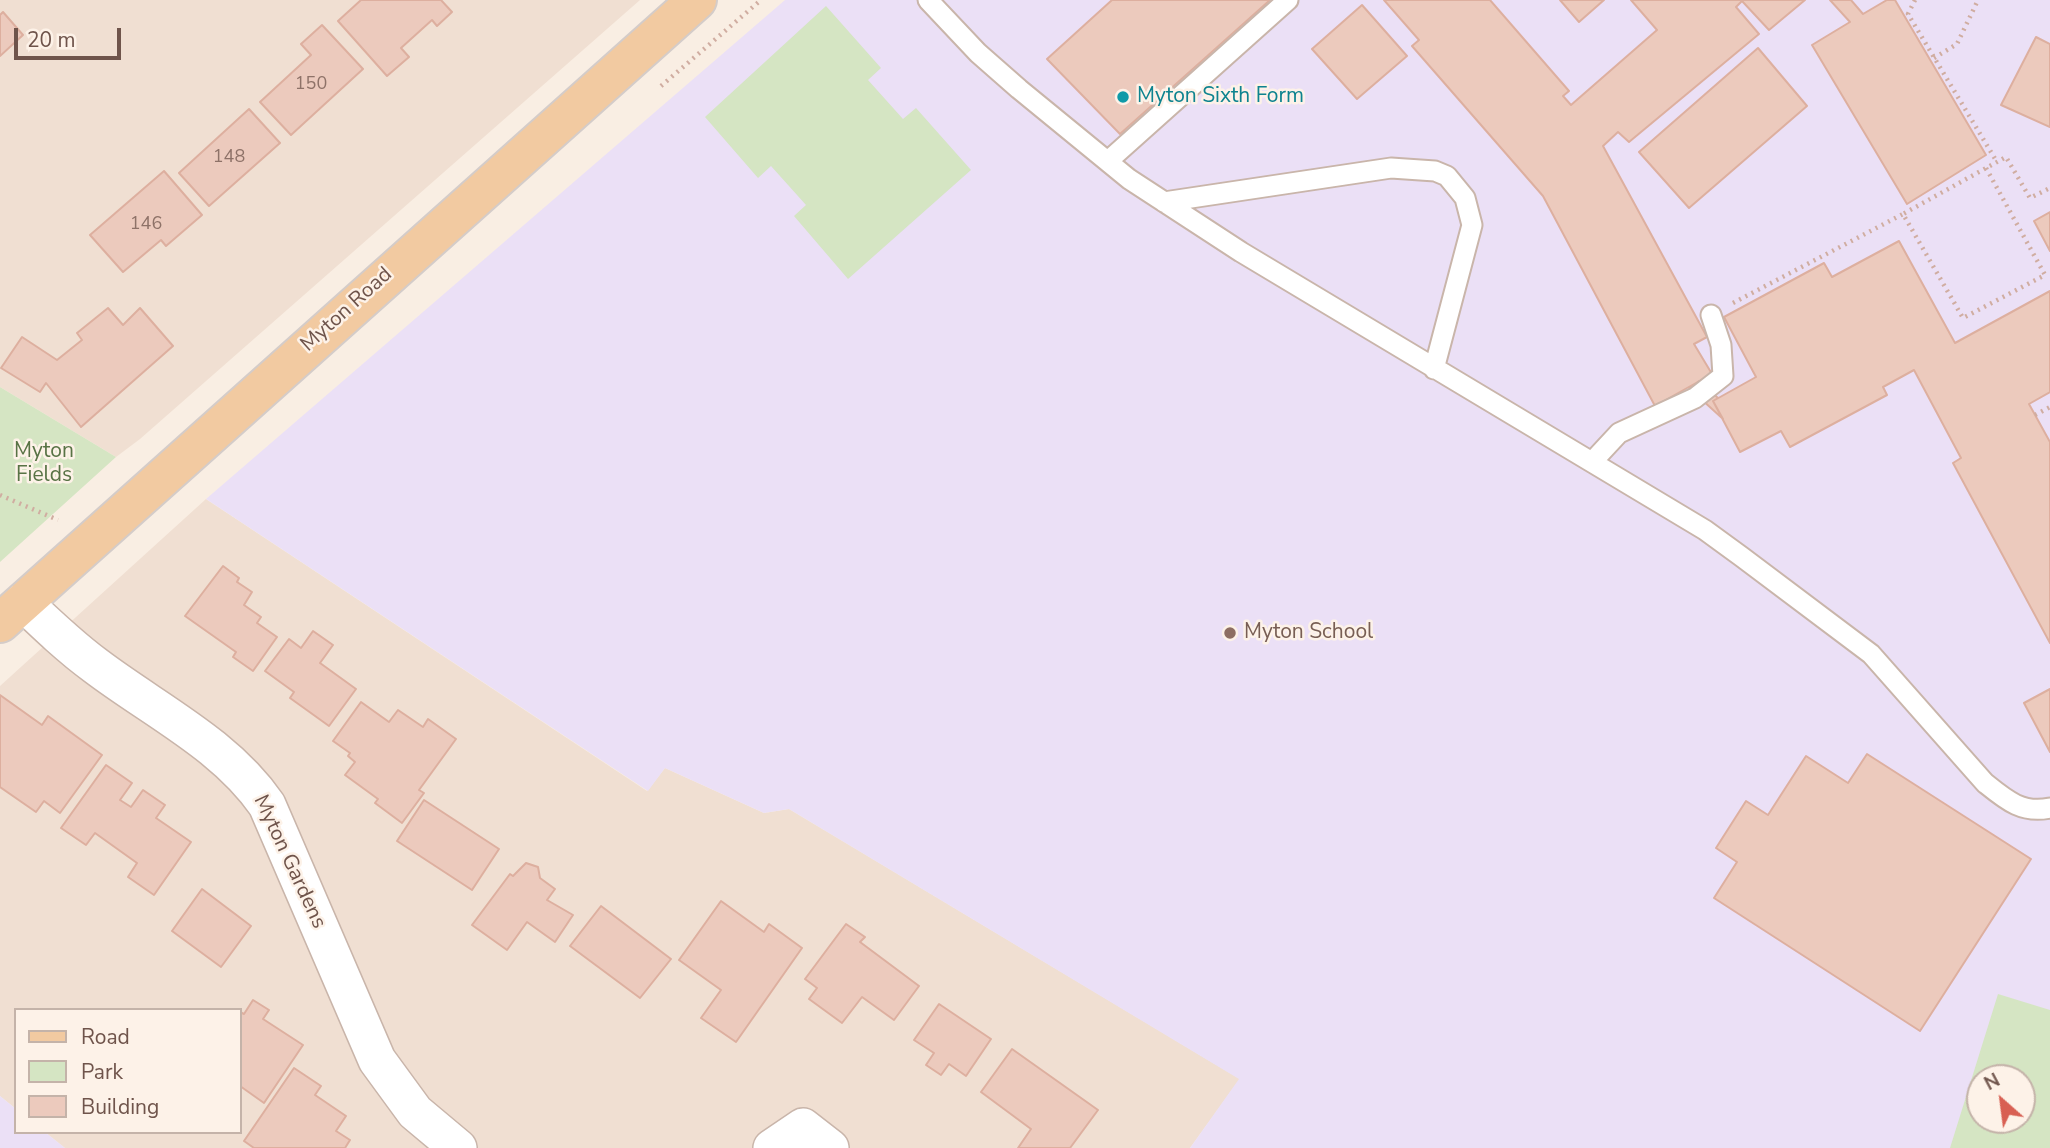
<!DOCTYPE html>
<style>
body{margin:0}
#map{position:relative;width:2050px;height:1148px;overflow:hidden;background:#f9eee3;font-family:"Nunito Sans",sans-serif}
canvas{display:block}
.legend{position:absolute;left:14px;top:1008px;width:228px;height:126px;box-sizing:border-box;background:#fdf2e8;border:2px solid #c4b3a9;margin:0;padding:9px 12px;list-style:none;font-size:21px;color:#6f544b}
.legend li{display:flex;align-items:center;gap:14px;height:35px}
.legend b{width:35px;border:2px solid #c4b3a9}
.north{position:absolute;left:1966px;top:1064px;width:70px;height:70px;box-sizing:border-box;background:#fdf2e8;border:2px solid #c4b3a9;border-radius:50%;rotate:332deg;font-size:19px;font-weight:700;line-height:28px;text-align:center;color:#6f544b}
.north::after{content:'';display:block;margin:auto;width:24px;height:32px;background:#d86053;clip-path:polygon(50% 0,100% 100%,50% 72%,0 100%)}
.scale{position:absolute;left:14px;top:28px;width:107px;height:32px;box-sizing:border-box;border:4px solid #6f544b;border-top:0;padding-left:9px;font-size:21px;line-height:24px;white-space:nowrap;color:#6f544b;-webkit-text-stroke:5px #fdf2e8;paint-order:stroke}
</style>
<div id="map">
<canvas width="2050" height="1148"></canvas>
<ul class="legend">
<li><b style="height:9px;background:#f2caa1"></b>Road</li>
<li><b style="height:19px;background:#d5e5c3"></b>Park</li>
<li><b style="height:19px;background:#eccabd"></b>Building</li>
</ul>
<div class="north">N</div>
<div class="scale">20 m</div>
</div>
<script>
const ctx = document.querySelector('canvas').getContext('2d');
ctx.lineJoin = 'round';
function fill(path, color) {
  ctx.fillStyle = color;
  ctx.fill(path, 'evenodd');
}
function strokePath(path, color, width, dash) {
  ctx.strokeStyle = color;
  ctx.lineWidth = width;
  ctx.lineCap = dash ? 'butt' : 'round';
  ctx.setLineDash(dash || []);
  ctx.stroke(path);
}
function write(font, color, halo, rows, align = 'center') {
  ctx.font = font + ' "Nunito Sans",sans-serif';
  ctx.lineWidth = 5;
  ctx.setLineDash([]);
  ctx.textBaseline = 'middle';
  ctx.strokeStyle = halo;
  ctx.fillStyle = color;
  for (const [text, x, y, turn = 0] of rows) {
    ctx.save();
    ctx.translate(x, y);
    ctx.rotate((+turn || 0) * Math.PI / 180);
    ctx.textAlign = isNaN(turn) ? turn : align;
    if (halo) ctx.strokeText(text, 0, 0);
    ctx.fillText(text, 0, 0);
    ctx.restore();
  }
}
fill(new Path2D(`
 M0,0H640L140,439L116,457L0,387Z
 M206,499L647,791L665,768L764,813L789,809L1240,1079L1190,1148H65L45,1132H240V1010H16V1109L0,1096V686Z`), '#f0dfd2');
fill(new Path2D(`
 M785,0H2050V1148H1190L1239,1079L789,809L764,813L665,768L648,791L206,499ZM1980,1078H2022V1120H1980Z
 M0,1096L16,1109V1132H45L65,1148H0Z`), '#ebe0f6');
fill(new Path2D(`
 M826,6L881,68L868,80L903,119L916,108L971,170L848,279L794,216L806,205L771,166L758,178L705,117Z
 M0,387L116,457L0,562Z
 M1998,994L2050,1010V1148H1950ZM1980,1078H2022V1120H1980Z`), '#d5e5c3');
const building = new Path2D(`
 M361,0H441L452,12L437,26L432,20L401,48L409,57L387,76L338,21Z
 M1112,0H1270L1120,134L1047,59Z
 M1384,0H1490L1569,91L1563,96L1571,105L1657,30L1631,0H1805L1769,30L1742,1L1736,7L1759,34L1629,142L1618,132L1603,146L1707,337L1694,344L1712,374L1655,406L1543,196L1412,46L1419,40Z
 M1560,0H1604L1579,22Z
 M1830,0H1851L1863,14L1887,0H1895L1986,155L1907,204L1812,45L1850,22Z
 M1362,5L1407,56L1357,99L1312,49Z
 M3,12L23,35L0,56V15Z
 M322,25L363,69L291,135L260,102L311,55L301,44Z
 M2036,37L2050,44V127L2001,105Z
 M1758,48L1807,106L1689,208L1639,152Z
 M249,109L280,143L209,206L179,173Z
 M164,171L202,215L166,246L161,240L123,272L90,235Z
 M2050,212V251L2034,221Z
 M1899,241L1955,343L2050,291V392L2029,404L2050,442V643L1953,463L1961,458L1914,370L1883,387L1887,395L1790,447L1781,431L1740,452L1713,401L1756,377L1724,317L1824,263L1832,277Z
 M108,308L123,325L140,308L173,346L81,427L46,383L40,392L1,368L22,337L57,360L82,340L77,333Z
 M1699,381L1718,398L1713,401L1723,419L1689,388Z
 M223,566L239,578L237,582L252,592L244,605L261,617L257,623L277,637L253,671L233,657L236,652L185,616Z
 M313,631L333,645L320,663L356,689L329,726L290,698L294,692L265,671L289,639L301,648Z
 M2050,689V752L2024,703Z
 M0,695L42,725L48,716L102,755L60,813L44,801L36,812L0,787Z
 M361,702L389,722L398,710L423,727L428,719L456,739L419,790L424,793L402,823L375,803L378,799L345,775L355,762L348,756L350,753L333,741Z
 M1867,754L2031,859L1920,1031L1714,898L1737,862L1716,848L1746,801L1768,815L1806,756L1848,783Z
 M106,765L132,783L120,800L131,807L143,790L165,805L156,818L191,842L154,895L128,877L137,863L95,833L86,845L61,828Z
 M424,800L499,849L472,890L397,841Z
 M526,863L538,867L540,878L555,889L547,900L573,915L555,942L527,922L507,950L472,925L510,874L513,876Z
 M202,889L251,926L221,967L172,931Z
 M721,901L764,932L769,924L802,948L736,1042L701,1018L721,990L679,960Z
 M601,906L671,959L640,998L570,946Z
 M846,924L865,937L860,942L919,986L894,1020L862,997L842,1023L809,999L817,988L805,979Z
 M253,1000L269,1010L263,1019L303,1045L264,1103L240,1086V1012L244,1014Z
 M939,1004L991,1039L966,1076L949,1064L941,1075L926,1065L934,1053L914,1040Z
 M1012,1049L1098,1110L1070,1148H1018L1031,1129L981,1092Z
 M294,1068L321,1086L315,1095L346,1116L336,1131L350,1140L345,1148H254L244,1141Z`);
fill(building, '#eccabd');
strokePath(building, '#ddaf9f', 2);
const lane = new Path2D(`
 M928,0L978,53L1019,89L1129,179L1241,252L1705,530L1742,557L1871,654L1985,783C2006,800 2022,814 2050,808
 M1108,161L1288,0
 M1164,202L1391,168L1435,171L1447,176L1465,198L1472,225L1434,369
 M1592,462L1619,433L1695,398L1723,376L1721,345L1711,315`);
const street = new Path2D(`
 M23,602C46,624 70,647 96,666C154,710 225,744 267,805L377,1060L415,1112L458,1148
 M772,1148L803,1127L830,1148`);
const primary = new Path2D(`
 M0,623L697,0`);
strokePath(lane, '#c9b5aa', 23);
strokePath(street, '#c9b5aa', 40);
strokePath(primary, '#d4ccc9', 42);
strokePath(new Path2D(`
 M1915,0L1908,14L1997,162
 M1934,58L1957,44L1978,0
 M661,86L761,0
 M1986,168L2045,275L1963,318L1903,214L2006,157L2030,198L2050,188
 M1733,303L1903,214
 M2035,415L2050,407
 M0,495L58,520`), '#d0ada1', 4.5, [2, 5]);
strokePath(lane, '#fff', 19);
strokePath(street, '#fff', 37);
strokePath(primary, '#f2caa1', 38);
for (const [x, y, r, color] of [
 [1123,97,7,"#0f9aa8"],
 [1230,633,7,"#8d6e63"]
]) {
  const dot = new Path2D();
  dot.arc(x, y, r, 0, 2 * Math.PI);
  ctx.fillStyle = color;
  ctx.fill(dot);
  strokePath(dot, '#fdf2e8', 2.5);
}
write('18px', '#8e7268', null, [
 ["150",311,85],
 ["148",229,158],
 ["146",146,225]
]);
write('21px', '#0d838f', '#fdf2e8', [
 ["Myton Sixth Form",1137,97]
], 'left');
write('21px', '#6f544b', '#fdf2e8', [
 ["Myton Road",347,310,-42],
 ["Myton Gardens",289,862,65]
]);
write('21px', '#587345', '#fdf2e8', [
 ["Myton",44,452],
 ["Fields",44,476]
]);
write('21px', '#785e54', '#fdf2e8', [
 ["Myton School",1244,633]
], 'left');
</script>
